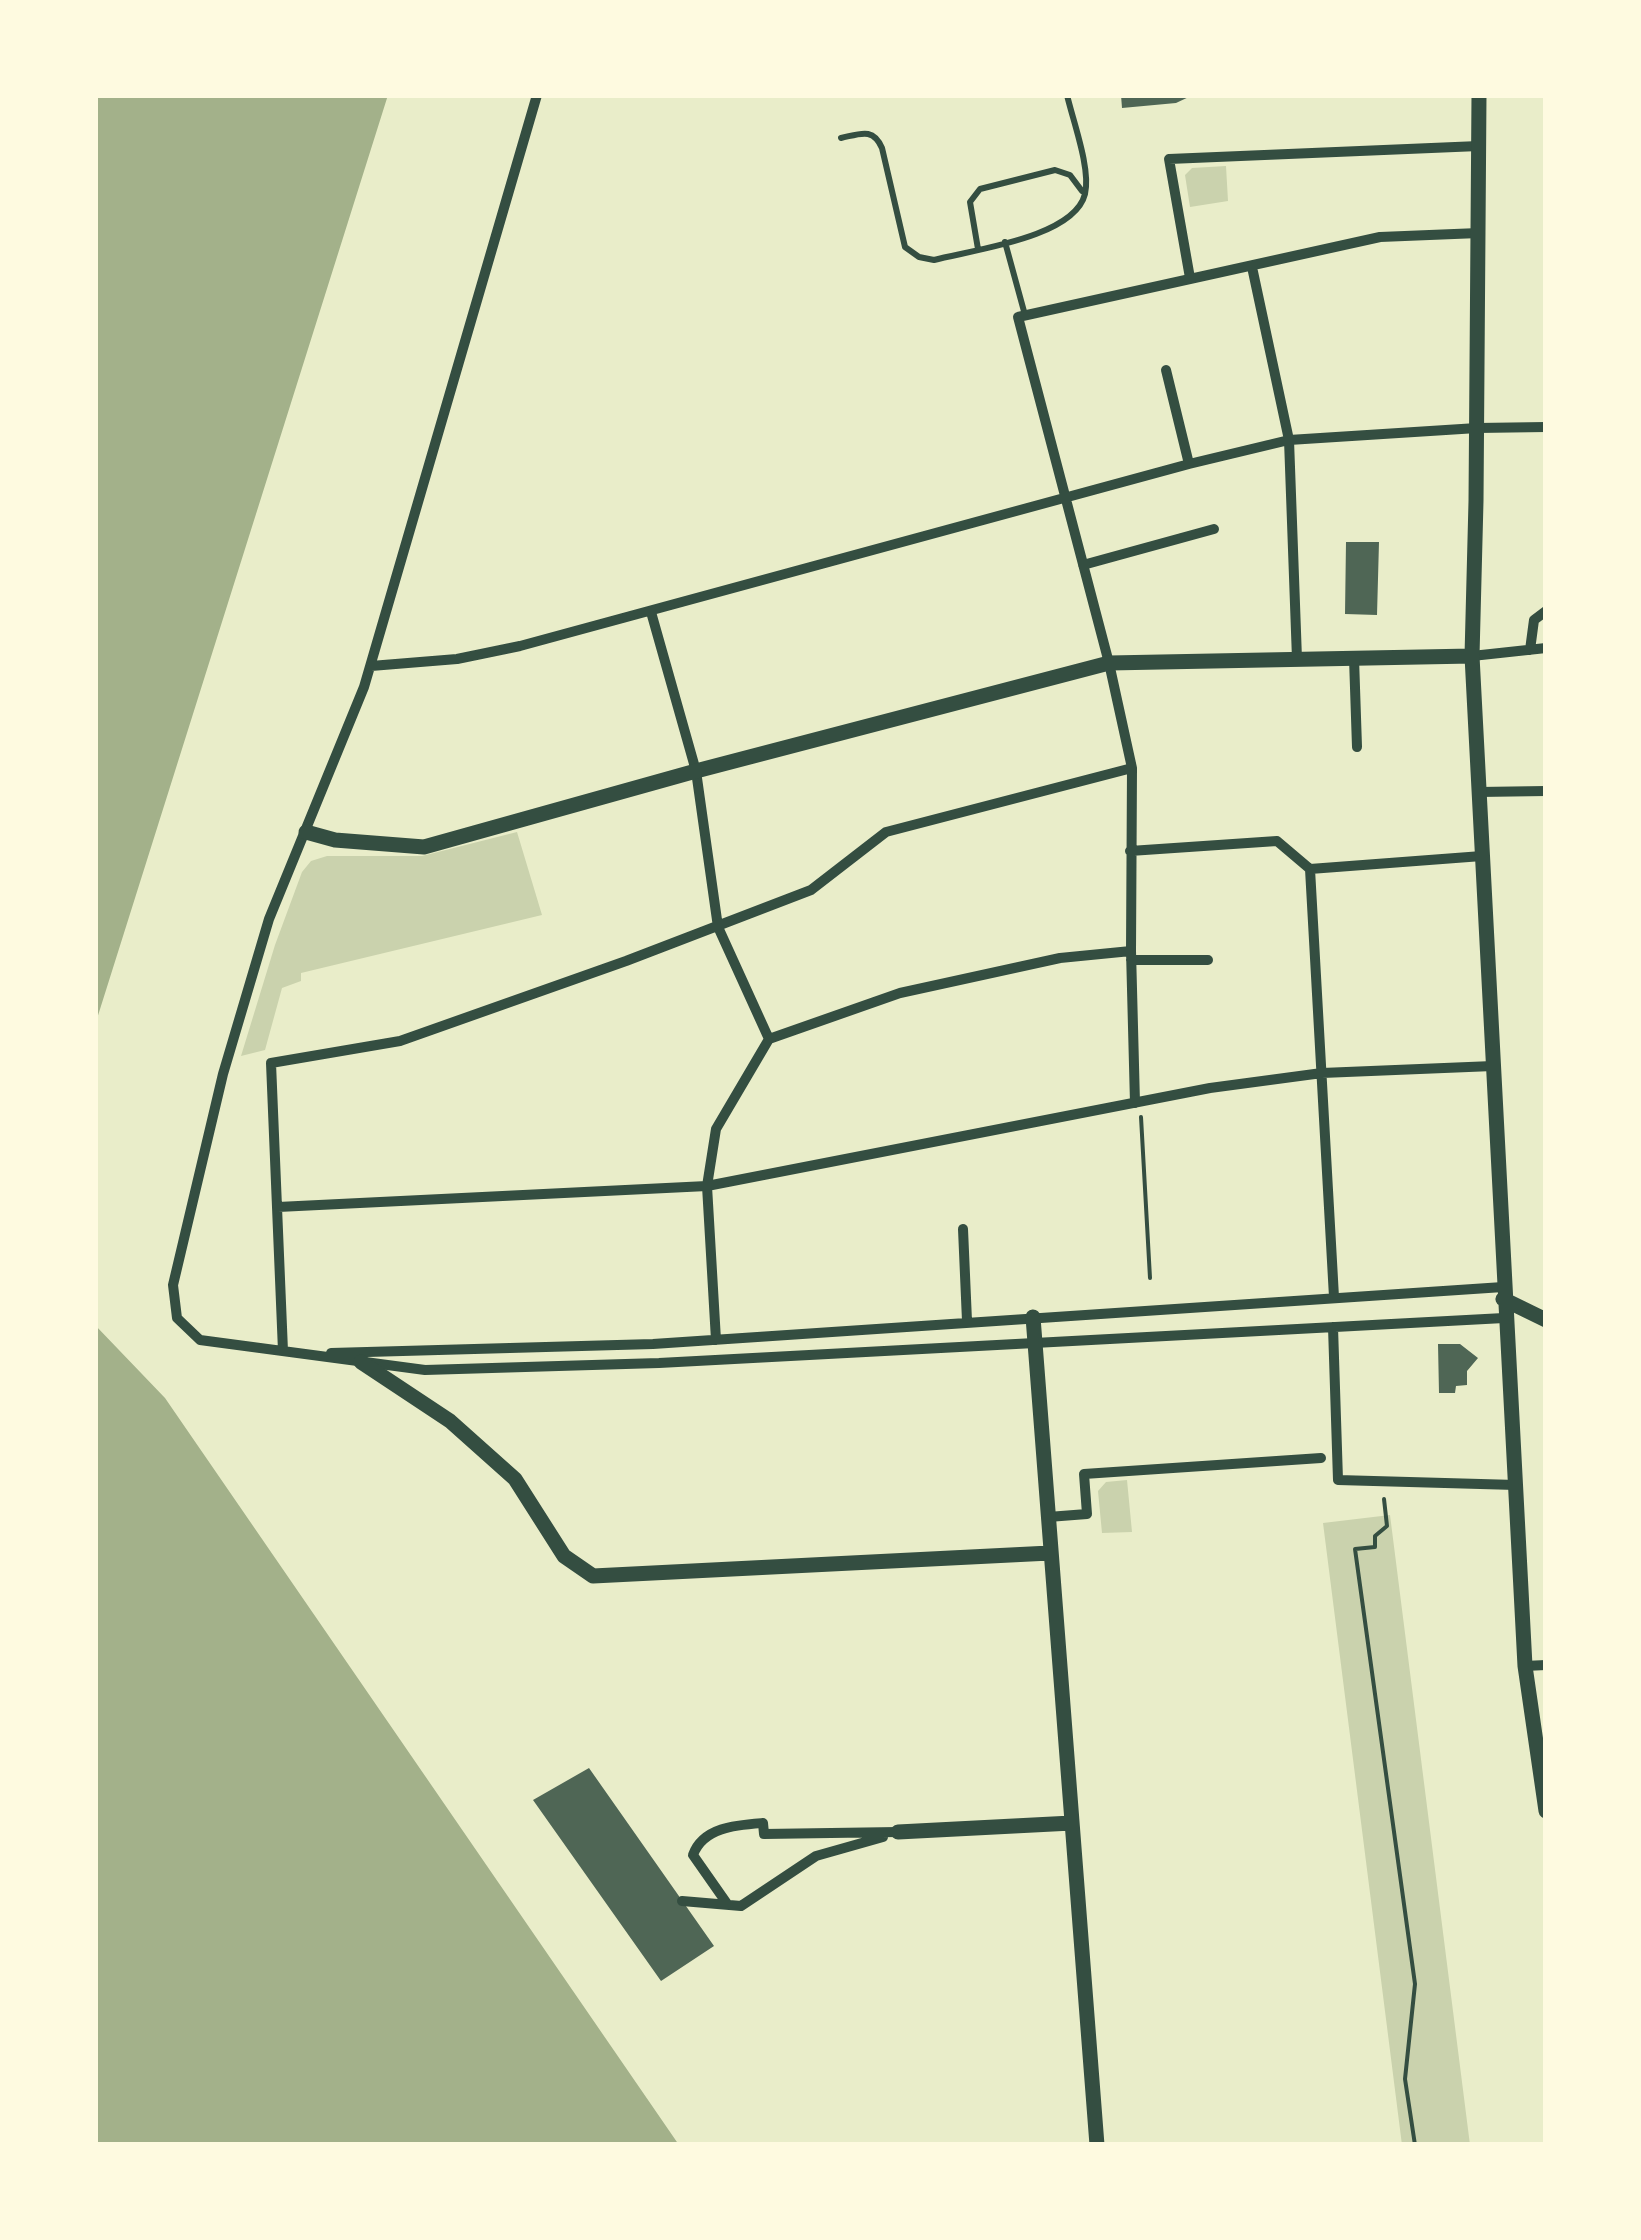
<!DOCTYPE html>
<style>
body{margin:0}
#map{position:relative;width:1641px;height:2240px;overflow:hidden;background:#e9edc9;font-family:"Asap Condensed",sans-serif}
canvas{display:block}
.frame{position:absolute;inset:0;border:98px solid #fefae0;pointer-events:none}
</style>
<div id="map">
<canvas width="1641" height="2240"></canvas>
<div class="frame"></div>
</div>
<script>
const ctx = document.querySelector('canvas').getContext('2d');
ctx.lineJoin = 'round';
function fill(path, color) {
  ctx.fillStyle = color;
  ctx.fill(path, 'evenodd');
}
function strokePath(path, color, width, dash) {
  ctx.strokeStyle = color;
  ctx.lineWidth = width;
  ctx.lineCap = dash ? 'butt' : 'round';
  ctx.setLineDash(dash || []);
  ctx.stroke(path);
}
fill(new Path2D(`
 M1226,166L1228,201L1190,207L1185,175L1192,168Z
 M517,832L542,915L301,973V981L282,988L265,1050L241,1056L275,945L302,872L311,861L327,856H422Z
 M1127,1480L1132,1532L1102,1533L1098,1491L1106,1482Z
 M1390,1515L1470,2145H1402L1323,1523Z`), '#cad2ad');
fill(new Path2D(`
 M95,95H388L95,1025Z
 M95,1325L165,1398L679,2145H95Z`), '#a3b18a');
fill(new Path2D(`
 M1121,95H1193L1176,103L1122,108Z
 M1346,542H1379L1377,615L1345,614Z
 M1438,1344H1460L1478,1358L1467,1371V1385L1456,1386L1455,1393H1439Z
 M589,1768L714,1946L661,1981L533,1800Z`), '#4f6655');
strokePath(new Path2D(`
 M1141,1117L1150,1278
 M1384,1499L1387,1526L1375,1536V1547L1355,1549L1415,1984L1405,2079L1415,2145`), '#344e41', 4);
strokePath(new Path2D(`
 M841,138C860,134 873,127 882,148L905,247L919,257L934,260C971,250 1074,238 1085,194C1091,169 1073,121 1067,95
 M1005,242L1025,315
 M978,249L970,202L980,189L1055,170L1070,175L1082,191`), '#344e41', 6);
strokePath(new Path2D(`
 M537,95L364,687L269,919L223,1074L173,1285L177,1318L200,1340L425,1370L659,1363L1504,1318
 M1252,267L1289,440L1297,659
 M1190,278L1169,159L1479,146
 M1166,370L1189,464
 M1083,565L1214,529
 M651,612L696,771L718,927L769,1039
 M1530,650L1534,620L1546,611
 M1472,656L1546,648
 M1354,658L1357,747
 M371,666L457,659L520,646L1189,464L1289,440L1477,428L1546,427
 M1479,792L1546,791
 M1130,851L1277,841L1310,869L1482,856
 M1310,869L1334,1297
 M1131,960H1208
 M1135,1103L1131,951L1132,768L1109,663L1018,317L1380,237L1479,233
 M278,1207L707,1186L1210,1088L1322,1073L1493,1066
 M963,1229L967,1321
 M1333,1327L1338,1480L1516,1485
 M716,1340L707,1186L716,1129L769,1039L900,993L1060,958L1131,951
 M283,1351L271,1063L400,1041L626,961L811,890L886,832L1132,768
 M331,1353L653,1344L1503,1287
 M1048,1517L1087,1514L1084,1474L1321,1458
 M1525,1666L1546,1665
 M682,1901L741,1906L816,1856L883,1837
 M728,1905L693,1855C703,1827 737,1825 763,1823L764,1834L898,1832`), '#344e41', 10);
strokePath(new Path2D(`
 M1479,95L1476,501L1472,656L1525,1666L1546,1811
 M306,832L335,840L424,847L696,771L1109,663L1472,656
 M1503,1299L1546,1320
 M1033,1317L1097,2145
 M361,1362L450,1421L515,1479L564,1556L593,1576L1050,1553
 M898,1832L1072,1823`), '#344e41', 15);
</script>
